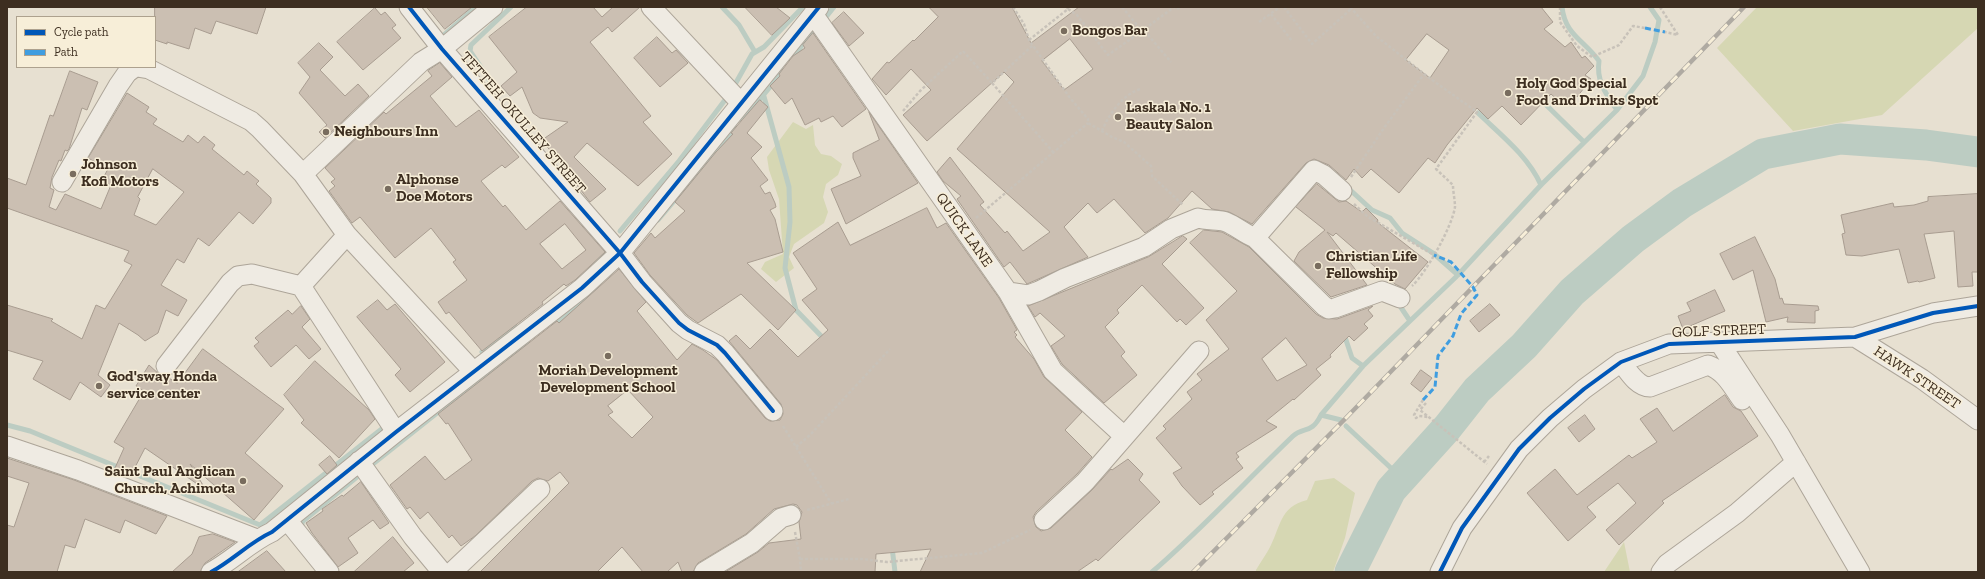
<!DOCTYPE html>
<style>
body{margin:0}
#map{position:relative;width:1985px;height:579px;overflow:hidden;background:#e7e0d1;font-family:"Zilla Slab",serif}
canvas{display:block}
.frame{position:absolute;inset:0;border:8px solid #3d2e20;pointer-events:none}
.legend{position:absolute;left:16px;top:16px;width:140px;height:52px;box-sizing:border-box;background:#f7eed8;border:1px solid #ada18e;margin:0;padding:5px 7px;list-style:none;font-size:12px;color:#3d2e20}
.legend li{display:flex;align-items:center;gap:8px;height:20px}
.legend b{width:20px;border:1px solid #ada18e}
</style>
<div id="map">
<canvas width="1985" height="579"></canvas>
<div class="frame"></div>
<ul class="legend">
<li><b style="height:5px;background:#0057b8"></b>Cycle path</li>
<li><b style="height:5px;background:#3f9de0"></b>Path</li>
</ul>
</div>
<script>
const ctx = document.querySelector('canvas').getContext('2d');
ctx.lineJoin = 'round';
function fill(path, color) {
  ctx.fillStyle = color;
  ctx.fill(path, 'evenodd');
}
function strokePath(path, color, width, dash) {
  ctx.strokeStyle = color;
  ctx.lineWidth = width;
  ctx.lineCap = dash ? 'butt' : 'round';
  ctx.setLineDash(dash || []);
  ctx.stroke(path);
}
function write(font, color, halo, rows, align = 'center') {
  ctx.font = font + ' "Zilla Slab",serif';
  ctx.lineWidth = 3;
  ctx.setLineDash([]);
  ctx.textBaseline = 'middle';
  ctx.strokeStyle = halo;
  ctx.fillStyle = color;
  for (const [text, x, y, turn = 0] of rows) {
    ctx.save();
    ctx.translate(x, y);
    ctx.rotate((+turn || 0) * Math.PI / 180);
    ctx.textAlign = isNaN(turn) ? turn : align;
    if (halo) ctx.strokeText(text, 0, 0);
    ctx.fillText(text, 0, 0);
    ctx.restore();
  }
}
fill(new Path2D(`
 M1757,7H1978V28L1882,115L1793,131L1717,48Z
 M793,122L806,129L813,125L815,145L821,154L831,156L842,164L838,175L826,184L823,197L828,212L824,223L794,244L789,257L794,268L776,282L761,269L765,262L783,254L779,199L769,170L767,157Z
 M1334,478L1355,493L1345,538L1333,572H1256V570C1260,563 1265,556 1269,549C1281,527 1279,507 1307,500L1315,481Z
 M1624,542L1630,572H1604Z`), '#d6d7b3');
strokePath(new Path2D(`
 M722,7L739,25L755,52
 M1562,7C1565,35 1584,40 1599,61C1596,81 1606,94 1617,110
 M822,22L834,7
 M444,35L476,7
 M794,58L804,42L817,28
 M490,81L470,51L471,45L511,7
 M733,88L752,54L764,47L803,7
 M763,93L789,187L790,222L785,268L796,310L826,341
 M1539,98L1584,142
 M1478,113C1501,135 1528,156 1541,185
 M742,121L784,70
 M1347,187L1372,210L1390,218L1402,233L1433,253L1458,275
 M658,220L736,128
 M620,231L679,161L728,96
 M596,264L609,247
 M1398,303L1410,321
 M553,326L596,288
 M1344,334L1352,358L1363,366
 M482,352L516,327
 M1321,415L1341,420
 M7,425L30,431L64,445L260,525L388,424
 M1346,426L1392,469L1391,490
 M369,467L442,409L528,344
 M302,530V522L363,472
 M892,547L895,572
 M1152,572C1202,529 1246,481 1293,436C1304,426 1311,435 1321,415L1363,366L1458,275L1541,185L1617,110L1643,76L1655,42L1659,20L1650,7`), '#bcccc2', 5);
strokePath(new Path2D(`
 M1350,572L1391,490L1447,428L1477,390L1524,346L1572,292L1633,239L1682,203L1763,154L1840,139L1926,145L1978,152`), '#bcccc2', 31);
const building = new Path2D(`
 M155,7H266L257,34L216,21L211,34L195,28L189,49L167,42V44L155,40Z
 M427,7H472L445,29Z
 M527,7H593L602,17L613,7H640L612,32L608,27L590,42L651,116L643,122L672,154L638,186L587,143L574,157L606,189L590,202L542,140L568,122L540,118L533,113L522,87L510,96L501,86L517,72L489,37Z
 M745,7H776L790,18L772,35Z
 M929,7H1012L1031,43L1079,7H1541L1553,22L1544,29L1565,47L1571,42L1582,58L1585,56L1594,66L1585,75L1591,79L1577,97L1574,94L1564,106L1551,94L1521,125L1502,106L1488,119L1477,108L1447,145L1435,163L1428,158L1399,193L1371,169L1362,178L1354,169L1346,180L1329,165L1314,159L1306,163L1252,224L1229,212L1212,209L1192,191L1168,218L1145,233L1114,199L1097,213L1088,203L1064,227L1088,257L1027,284L1010,262L1004,267L957,199L961,196L943,181L937,172L950,157L984,202L980,205L1005,233L1007,231L1023,251L1050,232L957,149L1014,82L1004,72L927,141L903,115L931,90L911,69L886,95L872,79L887,62L889,63L913,40L914,41L938,17ZM1427,34L1449,50L1430,78L1406,60ZM1070,39L1093,69L1064,90L1042,61Z
 M375,8L381,15L385,12L396,25L392,28L401,38L363,70L337,42Z
 M844,12L864,33L849,46L832,23Z
 M813,33L866,109L842,127L833,116L821,122L819,118L805,125L792,98L785,104L770,86L780,76L779,74L793,56L805,48L803,45Z
 M657,37L672,53L676,50L688,63L660,87L634,58Z
 M319,43L333,57L320,70L345,96L358,84L369,96L325,138L319,132L327,125L299,93L310,77L298,63Z
 M440,63L452,77L430,96L456,127L479,110L519,157L505,168L502,165L481,181L503,207L505,205L526,230L560,201L605,252L575,280L566,286L564,284L542,302L543,304L482,351L449,312L446,314L438,302L467,280L453,262L456,260L431,228L395,258L360,217L352,223L329,191L335,186L331,182L335,179L325,168L384,112L386,114L432,76L428,71ZM565,224L586,250L562,269L540,244Z
 M70,71L98,82L87,110L82,108L69,149L67,151L65,150L61,161L59,160L52,177L50,188L54,190L49,207L56,210L65,194L101,209L111,185L102,180L108,169L88,158L127,93L149,107L146,112L157,119L153,124L183,142L188,135L198,143L204,136L215,145L212,149L244,175L247,171L259,181L256,184L271,198V203L253,224L239,212L209,246L198,238L184,263L177,259L161,285L187,300L178,316L166,310L158,333L145,341L138,335L119,323L98,375L110,385L101,397L80,382L70,400L33,379L43,361L7,350V305L53,319L51,321L82,339L96,305L105,309L132,265L124,261L129,251L7,208V178L26,185L50,115L53,116ZM153,169L184,192L156,225L134,215L140,199L138,197Z
 M760,100L768,107L747,133L762,147L751,158L768,180L760,186L765,194L770,192L775,203L776,207L770,210L775,219L783,252L747,263L796,310L778,330L741,294L698,323L687,315L650,275L634,253L651,233L655,238L685,211L675,202L716,152L733,134L731,133L742,120Z
 M869,112L918,183L846,224L831,189L861,176L853,158V153L879,140Z
 M1317,184L1339,202L1346,201L1362,212L1366,208L1378,220L1377,222L1428,262L1405,289L1395,284L1336,233L1333,236L1327,232L1367,285L1331,297L1294,261L1299,252L1325,230L1296,207Z
 M1978,194V272H1972L1973,286L1958,287L1954,231L1924,234L1935,278L1919,282L1918,281L1908,283L1899,249L1862,256L1846,255L1842,234L1845,233L1841,215L1893,203L1894,207L1914,205L1928,201V197Z
 M927,208L937,228L946,223L999,298L1017,330L1014,332L1017,335L1015,337L1034,359L1044,377L1082,412L1065,430L1092,457L1077,474L1036,512L1033,517L1036,527L1041,531L1051,528L1092,490L1111,469L1112,470L1128,459L1143,474L1139,480L1160,502L1098,561L1096,559L1077,572H920L931,549L876,554L875,572H725L758,552L769,543L801,539L799,522L802,512L797,505L793,504L774,509L746,534L698,563L693,572H682L678,562L667,572H643L622,547L597,572H480L569,483L560,472L548,481L538,478L532,481L475,536L461,546L452,535L449,538L428,512L420,519L410,507L407,509L390,485L425,456L445,480L472,460L448,423L446,424L438,414L557,321L559,323L619,269L646,302L637,311L677,360L692,344L703,350L717,360L765,418L770,421L780,420L783,414L781,404L729,341L736,335L750,349L770,329L798,357L828,330L802,300L817,289L793,253L838,222L850,245ZM628,390L653,417L632,438L608,415L613,412L608,406Z
 M1204,230L1222,232L1249,247L1316,314L1323,318L1337,319L1373,306L1368,310L1373,316L1364,324L1368,328L1354,341L1349,336L1330,355L1331,357L1316,369L1321,375L1294,400L1293,399L1266,421L1277,427L1236,453L1239,457L1236,459L1243,468L1212,492L1214,494L1200,505L1182,486L1173,473L1182,468L1156,438L1166,429L1163,426L1192,399L1187,392L1202,380L1197,374L1229,349L1206,320L1237,291L1190,243ZM1286,338L1307,365L1277,381L1262,359Z
 M1183,236L1187,239L1162,264L1204,308L1186,325L1180,319L1177,322L1142,285L1117,310L1119,313L1105,327L1125,352L1121,356L1137,375L1104,403L1062,364L1051,346L1065,336L1040,313L1035,317L1028,306L1148,257Z
 M1755,237L1775,279L1780,299L1782,298L1784,304L1818,306L1819,310L1815,311V323L1787,322L1788,317L1766,322L1753,270L1733,280L1720,254Z
 M1715,290L1725,311L1683,329L1678,316L1691,311L1687,303Z
 M378,300L387,310L395,304L445,362L410,392L395,375L401,369L357,317Z
 M1490,304L1500,315L1479,332L1470,321Z
 M301,306L310,319L302,327L321,349L309,359L296,345L271,367L254,346L259,342L255,338L288,310L292,314Z
 M203,349L284,409L245,453L283,486L254,520L190,464L206,490L145,448L131,475L115,468L124,448L114,442L144,391L136,386L149,365L160,375L167,377L177,383Z
 M315,361L369,410L375,419L339,458L301,423L304,420L284,395Z
 M1421,370L1432,378L1421,392L1411,384Z
 M1725,395L1733,407L1741,411L1758,436L1662,501L1664,503L1619,545L1606,530L1636,503L1618,483L1587,507L1596,517L1568,541L1527,493L1555,469L1577,495L1629,455L1632,458L1657,442L1640,419L1657,408L1673,431Z
 M1585,415L1595,429L1579,442L1568,428Z
 M330,456L337,465L327,474L319,465Z
 M7,458L74,480L167,516L156,534L125,520L120,533L85,519L75,548L65,545L57,572H7V525L14,527L29,483L7,476Z
 M361,482L389,523L380,529L373,520L348,538L358,553L338,567L312,533L306,523L323,511L322,509L342,495L343,496Z
 M213,534L235,542L205,563L200,572H172L192,554L199,537Z
 M393,537L414,563L403,572H354Z
 M267,551L286,572H238Z`);
fill(building, '#cbbfb2');
strokePath(building, '#a89c90', 1);
const minor = new Path2D(`
 M409,7L442,49L620,253L642,282L679,323L688,330L717,345L725,353L773,411
 M651,7L740,102
 M813,14L1008,292L1053,371L1124,436
 M137,67L149,69L251,121L260,129L303,174L347,235L473,371
 M303,174L421,62L442,49L493,7
 M62,182L118,86L127,73L135,67
 M347,235L301,286L396,432
 M1255,238L1314,170L1324,175L1342,191
 M1008,292L1028,295L1039,291L1065,278L1144,247L1171,229L1198,218C1207,221 1219,219 1226,222C1236,226 1245,234 1255,238L1324,306L1329,309L1335,308L1382,291L1400,298
 M1855,337L1922,379L1978,420
 M1719,342L1780,435L1860,572
 M1621,362C1628,371 1637,387 1650,387L1708,365C1725,371 1732,386 1742,400
 M166,366L230,283L238,276L252,274L301,286
 M7,446L78,470L257,539
 M359,461L413,537L442,572
 M287,520L329,572
 M1044,520L1085,482L1199,351
 M211,572C233,560 250,542 272,532L396,432L582,288L620,253L819,7
 M452,572L540,489
 M704,572L752,543L781,518L791,515
 M1440,572L1462,528L1519,449L1550,418L1584,389L1621,362L1669,344L1855,337L1933,313L1978,306
 M1661,572L1667,564L1737,513L1796,462`);
strokePath(minor, '#ada599', 21);
strokePath(new Path2D(`
 M1013,7L1024,24L1029,40L1070,98L1088,119V123L1112,137L1124,142L1151,166L1152,176L1183,205
 M1122,7L1142,31L1174,7L1177,9L1180,7
 M1284,7L1312,44L1351,9
 M1350,7L1376,36L1428,77L1477,112L1436,169L1453,185C1453,192 1455,200 1455,207C1452,227 1426,273 1412,286
 M1560,7V22L1577,46L1592,57L1619,45L1633,26L1645,28
 M1660,7L1678,35L1665,32
 M1068,9L1077,15L1108,55L1142,31L1148,35L1171,62
 M1271,14L1292,41
 M1259,22L1280,7
 M1029,40L1068,9L1067,7
 M992,83L1054,153
 M903,111L920,91L963,51L992,83L1033,45
 M1102,131C1108,115 1124,93 1141,89
 M1351,177L1386,125L1424,74
 M1354,204L1368,217L1434,255
 M976,218L1088,123
 M1423,400L1414,415L1416,418L1419,416L1428,417
 M1426,403L1420,410L1487,464
 M783,426L831,503
 M796,447L810,435L890,349
 M1484,462L1489,456
 M807,510L849,499
 M795,532L800,559L801,572
 M800,559H862L887,562L982,553L1030,530`), '#c8c2b9', 2.5, [3, 2]);
strokePath(minor, '#efebe3', 19);
const rail = new Path2D(`
 M1193,572L1343,421L1744,7`);
strokePath(rail, '#afaaa2', 4.5);
strokePath(rail, '#f7eed8', 3, [9]);
strokePath(new Path2D(`
 M1645,28L1665,32
 M1423,400L1435,387L1438,356L1453,336L1461,314L1477,295L1473,287L1451,262L1434,255`), '#3f9de0', 3, [6, 3]);
strokePath(new Path2D(`
 M409,7L442,49L620,253L642,282L679,323L688,330L717,345L725,353L773,411
 M211,572C233,560 250,542 272,532L396,432L582,288L620,253L819,7
 M1440,572L1462,528L1519,449L1550,418L1584,389L1621,362L1669,344L1855,337L1933,313L1978,306`), '#0057b8', 4);
for (const [x, y, r, color] of [
 [1064,31,4,"#786c5e"],
 [1508,93,4,"#786c5e"],
 [1118,117,4,"#786c5e"],
 [326,132,4,"#786c5e"],
 [73,174,4,"#786c5e"],
 [388,189,4,"#786c5e"],
 [1318,266,4,"#786c5e"],
 [608,356,4,"#786c5e"],
 [99,386,4,"#786c5e"],
 [243,481,4,"#786c5e"]
]) {
  const dot = new Path2D();
  dot.arc(x, y, r, 0, 2 * Math.PI);
  ctx.fillStyle = color;
  ctx.fill(dot);
  strokePath(dot, '#f7eed8', 1.5);
}
write('bold 15px', '#3d2e20', '#f7eed8', [
 ["Bongos Bar",1072,31],
 ["Holy God Special",1516,84],
 ["Food and Drinks Spot",1516,101],
 ["Laskala No. 1",1126,108],
 ["Beauty Salon",1126,125],
 ["Neighbours Inn",334,132],
 ["Johnson",81,165],
 ["Kofi Motors",81,182],
 ["Alphonse",396,180],
 ["Doe Motors",396,197],
 ["Christian Life",1326,257],
 ["Fellowship",1326,274],
 ["Moriah Development",608,371,"center"],
 ["Development School",608,388,"center"],
 ["God'sway Honda",107,377],
 ["service center",107,394],
 ["Saint Paul Anglican",235,472,"right"],
 ["Church, Achimota",235,489,"right"]
], 'left');
write('15px', '#3d2e20', '#f7eed8', [
 ["TETTEH OKULLEY STREET",523,123,49],
 ["QUICK LANE",964,230,55],
 ["GOLF STREET",1719,331,-2],
 ["HAWK STREET",1917,378,34]
]);
</script>
